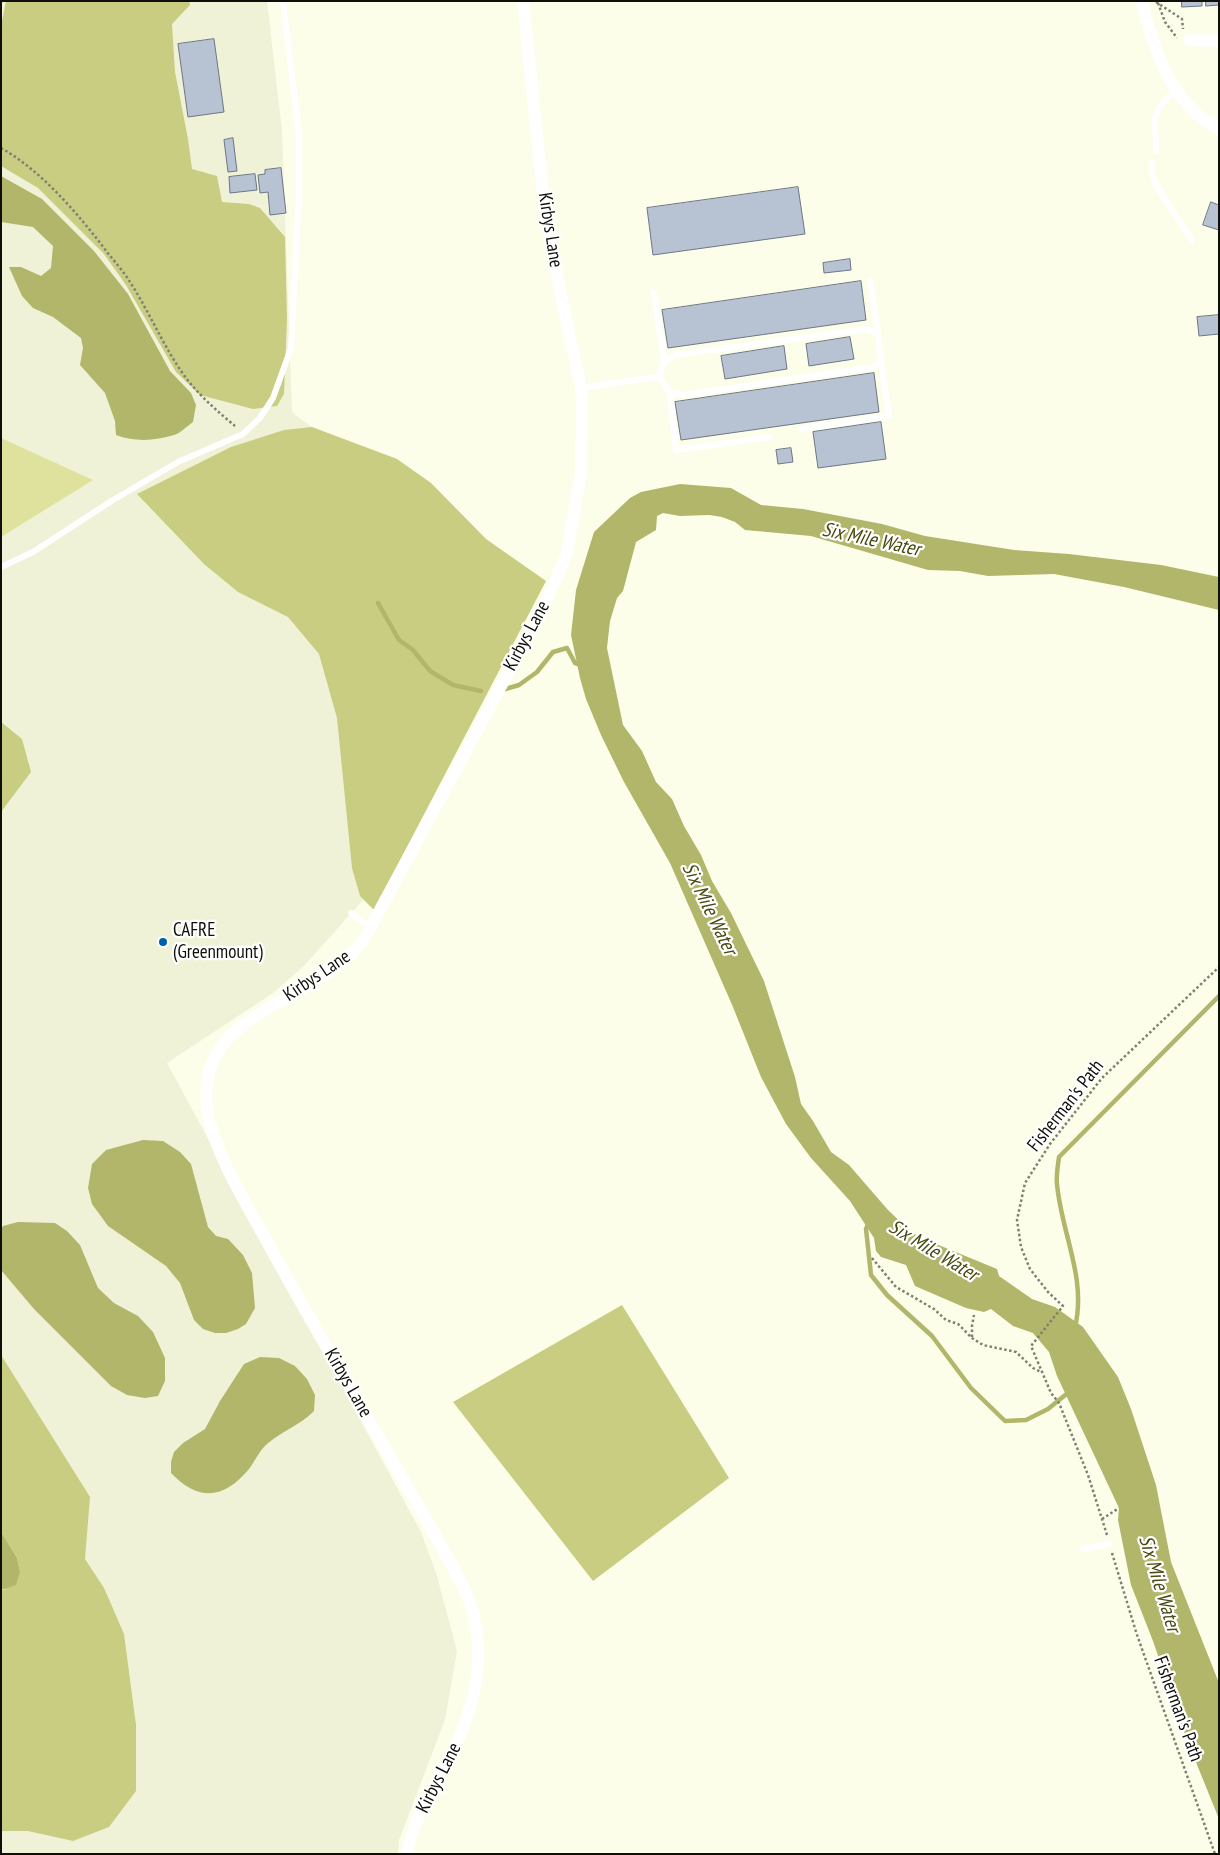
<!DOCTYPE html>
<style>
body{margin:0}
#map{position:relative;width:1220px;height:1855px;overflow:hidden;background:#fcfeea;font-family:"PT Sans Narrow",sans-serif}
canvas{display:block}
.frame{position:absolute;inset:0;border:2px solid #0f0f09;pointer-events:none}
</style>
<div id="map">
<canvas width="1220" height="1855"></canvas>
<div class="frame"></div>
</div>
<script>
const ctx = document.querySelector('canvas').getContext('2d');
ctx.lineJoin = 'round';
function fill(path, color) {
  ctx.fillStyle = color;
  ctx.fill(path, 'evenodd');
}
function strokePath(path, color, width, dash) {
  ctx.strokeStyle = color;
  ctx.lineWidth = width;
  ctx.lineCap = dash ? 'butt' : 'round';
  ctx.setLineDash(dash || []);
  ctx.stroke(path);
}
function write(font, color, halo, rows, align = 'center') {
  ctx.font = font + ' "PT Sans Narrow",sans-serif';
  ctx.lineWidth = 4.5;
  ctx.setLineDash([]);
  ctx.textBaseline = 'middle';
  ctx.strokeStyle = halo;
  ctx.fillStyle = color;
  for (const [text, x, y, turn = 0] of rows) {
    ctx.save();
    ctx.translate(x, y);
    ctx.rotate((+turn || 0) * Math.PI / 180);
    ctx.textAlign = isNaN(turn) ? turn : align;
    if (halo) ctx.strokeText(text, 0, 0);
    ctx.fillText(text, 0, 0);
    ctx.restore();
  }
}
fill(new Path2D(`
 M1,1H267L282,131L292,412L313,428L397,459L431,483L486,539L546,581L363,900L304,966L273,993L167,1063L421,1532L437,1576L457,1651L445,1720L399,1840L398,1854H1Z`), '#f0f2d7');
fill(new Path2D(`
 M1,438L93,480L1,537Z`), '#dee29c');
fill(new Path2D(`
 M6,1H189L190,5L172,24L175,72L188,139L192,169L217,176L222,202L249,204L260,208L285,237L287,320L284,394L277,406L253,409L200,395L176,372L126,285L104,254L38,188L1,166V26Z
 M312,427L397,459L431,483L486,539L546,581L374,910L360,896L352,868L337,718L319,654L288,617L238,592L204,564L137,494L231,447L284,430Z
 M1,722L22,739L31,772L1,812Z
 M622,1305L729,1478L593,1581L453,1402Z
 M1,1355L90,1497L85,1559L104,1588L124,1634L136,1725V1791L109,1827L73,1841L28,1831H1V1590H4L20,1571L17,1558L1,1532Z`), '#c9cd81');
fill(new Path2D(`
 M1,176L42,199L94,251L128,294L170,371L191,393L196,405L193,422C187,426 181,433 174,435C155,441 134,442 116,435L115,421L105,393L80,365L83,348L81,338L53,317L33,308L22,296L9,267H21L41,276L51,268L53,246L33,227L1,222Z
 M680,484L731,488L761,505L803,509L882,524L925,536L1014,550L1069,554L1161,565L1219,577V610L1124,587L1054,574L988,576L960,571L928,570L811,536L745,530L735,522L722,517L709,515L680,516L663,513L657,516L656,530L636,542L623,591L617,598L610,621L607,648L623,725L642,751L656,782L672,799L684,826L701,855L712,881L731,913L764,981L795,1077L801,1104L813,1121L831,1152L849,1165L888,1210L911,1232L924,1239L997,1269L999,1276L1032,1299L1055,1307L1083,1327L1118,1377L1131,1409L1156,1485L1171,1562L1219,1683V1819L1187,1740L1153,1641L1131,1585L1118,1520L1119,1508L1057,1376L1049,1352L1033,1333L1013,1326L991,1309L984,1312L966,1308L915,1286L906,1265L881,1257L876,1251L874,1238L850,1201L811,1158L786,1124L761,1077L733,1007L670,863L624,782L601,735L586,699L580,678L571,635L576,590L594,532L630,498L641,492Z
 M143,1140L163,1141L180,1152L191,1164L208,1227L216,1236L228,1239L243,1255L252,1273L255,1308L246,1324L238,1329L226,1333H215L203,1329L194,1320L180,1283L166,1266L108,1226L92,1204L88,1188L92,1164L106,1150Z
 M18,1222L55,1223L67,1231L80,1245L98,1288L114,1303L138,1316L153,1332L165,1358V1381L158,1396L145,1398L127,1395L111,1386L34,1309L1,1270V1229L3,1226Z
 M260,1357L279,1358L295,1366L307,1379L315,1395L314,1411C299,1426 282,1431 267,1444C259,1451 255,1461 249,1469C224,1499 199,1502 171,1473V1462L174,1452L183,1443L205,1429L220,1401L244,1364Z
 M1,1532L17,1558L20,1571L16,1585L1,1590Z`), '#b2b66a');
strokePath(new Path2D(`
 M378,603L399,640L413,650L430,671L453,685L481,691
 M502,690L519,685L537,672L553,652L567,648L575,663L581,665
 M869,1222L866,1229L871,1275L887,1295L932,1336L971,1388L1005,1421L1026,1420L1048,1409L1069,1392
 M1075,1327C1087,1278 1061,1232 1057,1184C1056,1175 1058,1165 1059,1157L1219,996`), '#b2b66a', 4.5);
const building = new Path2D(`
 M1182,1H1202V6L1182,7Z
 M1206,1H1219V5L1206,6Z
 M214,39L224,112L188,117L178,44Z
 M233,138L237,171L228,172L224,140Z
 M281,168L286,213L270,215L268,192L260,193L258,175L265,174V170Z
 M255,174L257,190L230,193L229,177Z
 M798,187L805,234L653,255L647,208Z
 M1211,202L1219,205V230L1203,225Z
 M850,259L851,270L824,273L823,263Z
 M861,281L866,320L668,348L662,310Z
 M1219,315V334L1199,336L1197,317Z
 M850,337L854,359L809,366L806,344Z
 M784,346L787,369L725,379L721,356Z
 M874,373L879,412L681,440L675,402Z
 M881,422L886,459L818,468L813,432Z
 M791,448L793,462L778,464L776,450Z`);
fill(building, '#b7c3d2');
strokePath(building, '#6c7785', 1);
strokePath(new Path2D(`
 M1156,2L1182,19L1183,29
 M1158,3L1165,22L1177,38
 M1,148C42,171 79,215 107,252C115,262 124,272 130,282C150,313 164,348 186,378C200,396 217,411 235,426
 M872,1258L896,1287L934,1309L946,1320L958,1324L972,1338L983,1345L1016,1352L1033,1368L1041,1372
 M972,1337V1326L974,1315
 M1102,1519L1119,1508
 M1107,1535L1088,1475L1059,1403L1051,1393L1031,1346L1063,1306L1048,1292L1030,1269L1021,1247L1017,1220L1025,1183L1050,1144L1102,1078L1219,967
 M1112,1553L1137,1635L1215,1854`), '#7f8073', 2.5, [2.5, 2.5]);
strokePath(new Path2D(`
 M1156,151C1157,143 1156,138 1155,130C1152,111 1163,102 1176,90
 M1152,162V173L1155,183L1192,241
 M870,280L878,334
 M654,293L664,362
 M581,388L659,377L664,362L676,355L867,329L878,334L881,361L874,367L683,395L670,392L659,377
 M670,392L676,450L770,437
 M802,429L889,416L881,361
 M1,567L33,552L113,500L178,462L243,434L260,418L273,398L291,348L299,193V136L283,1
 M351,913L370,928
 M1083,1549L1109,1544`), '#fff', 6);
strokePath(new Path2D(`
 M1142,1C1153,50 1171,104 1219,129
 M1189,40L1219,41
 M407,1854C412,1823 429,1797 443,1771C471,1720 490,1660 470,1603C463,1584 452,1567 443,1549C386,1448 326,1349 270,1247C249,1208 216,1157 208,1114C204,1093 207,1070 218,1052C230,1031 251,1019 272,1006C304,987 339,971 363,941L544,607L567,552L581,472L582,405L581,388L560,291L544,203L523,1`), '#fff', 12);
for (const [x, y, r, color] of [
 [163,942,5,"#005fac"]
]) {
  const dot = new Path2D();
  dot.arc(x, y, r, 0, 2 * Math.PI);
  ctx.fillStyle = color;
  ctx.fill(dot);
  strokePath(dot, '#fff', 2);
}
write('19px', '#0f0f09', '#fff', [
 ["Kirbys Lane",550,230,81],
 ["Kirbys Lane",527,636,-62],
 ["Kirbys Lane",317,976,-34],
 ["Fisherman's Path",1066,1106,-52],
 ["Kirbys Lane",348,1383,60],
 ["Fisherman's Path",1178,1709,70],
 ["Kirbys Lane",439,1778,-63]
]);
write('19px', '#0f0f09', '#fff', [
 ["CAFRE",173,931],
 ["(Greenmount)",173,953]
], 'left');
write('italic 20px', '#484a10', '#fff', [
 ["Six Mile Water",871,540,12],
 ["Six Mile Water",709,909,64],
 ["Six Mile Water",933,1251,31],
 ["Six Mile Water",1159,1584,73]
]);
</script>
